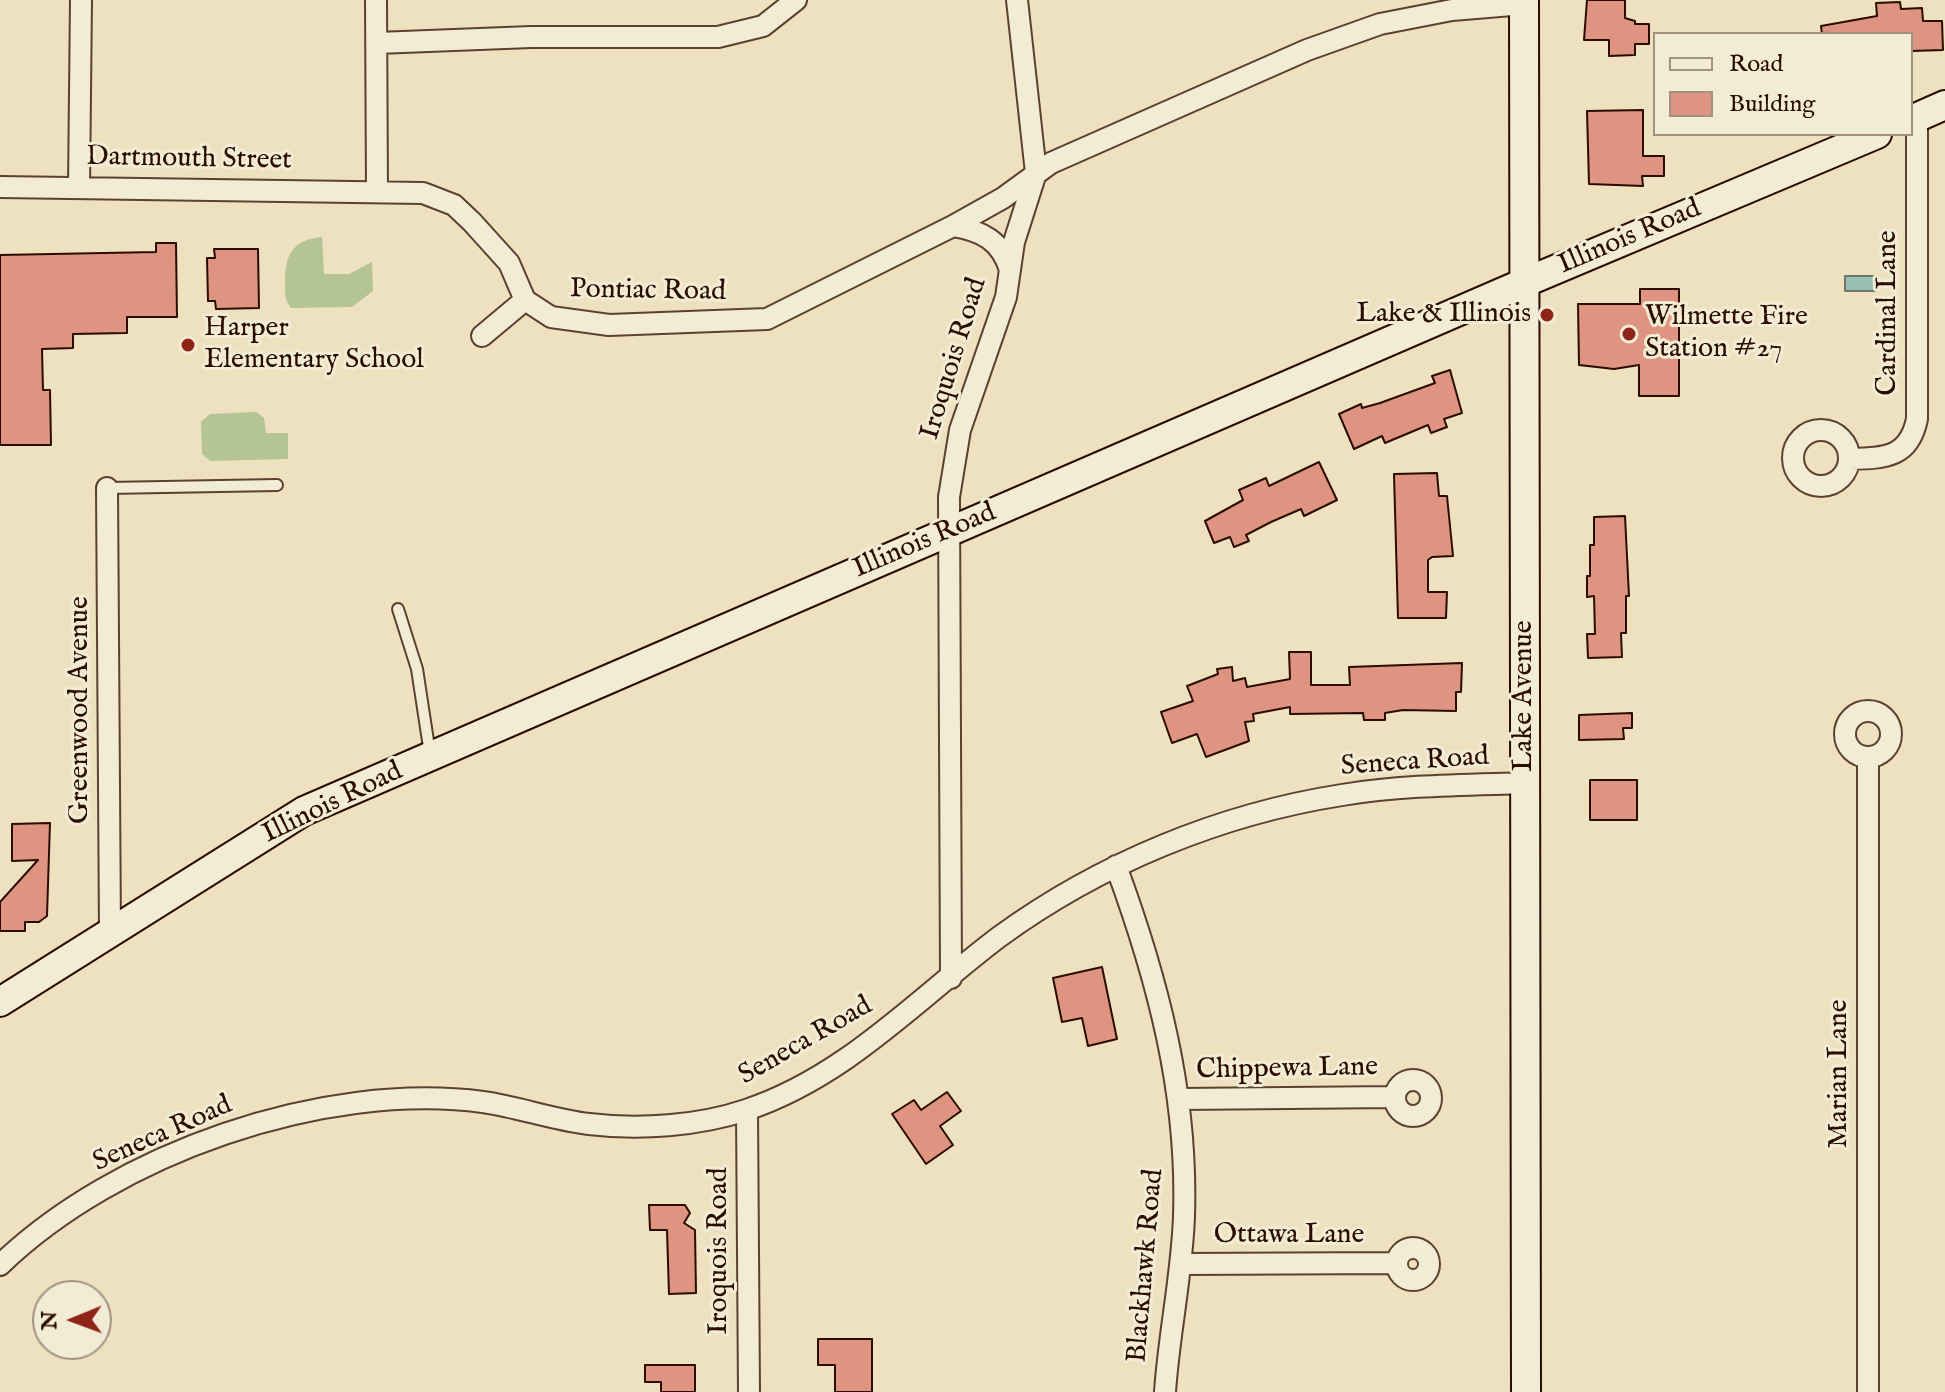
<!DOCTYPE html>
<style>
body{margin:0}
#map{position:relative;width:1945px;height:1392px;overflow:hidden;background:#ede1bf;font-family:"IM FELL English",serif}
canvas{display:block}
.legend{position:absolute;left:1653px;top:32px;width:260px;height:104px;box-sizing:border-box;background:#f3ecd5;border:2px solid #a39280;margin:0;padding:10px 14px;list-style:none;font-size:24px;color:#2a0c00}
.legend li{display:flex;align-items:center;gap:16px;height:40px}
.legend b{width:40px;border:2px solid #a39280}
.north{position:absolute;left:32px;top:1280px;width:80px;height:80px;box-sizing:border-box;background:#f3ecd5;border:2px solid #a39280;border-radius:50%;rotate:269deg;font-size:22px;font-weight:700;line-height:32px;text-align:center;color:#2a0c00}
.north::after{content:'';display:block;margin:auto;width:28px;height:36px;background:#8f2418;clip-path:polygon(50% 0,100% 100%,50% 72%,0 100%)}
</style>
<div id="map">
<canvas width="1945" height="1392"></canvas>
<ul class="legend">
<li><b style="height:10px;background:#f3ecd5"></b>Road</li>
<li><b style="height:22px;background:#de9481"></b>Building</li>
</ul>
<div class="north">N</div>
</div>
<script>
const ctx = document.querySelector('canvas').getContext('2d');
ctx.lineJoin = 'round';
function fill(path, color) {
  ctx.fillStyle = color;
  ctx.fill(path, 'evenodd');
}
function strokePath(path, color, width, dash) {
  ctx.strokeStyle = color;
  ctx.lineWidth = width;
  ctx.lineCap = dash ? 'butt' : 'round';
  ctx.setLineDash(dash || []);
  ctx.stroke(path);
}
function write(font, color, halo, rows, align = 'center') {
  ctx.font = font + ' "IM FELL English",serif';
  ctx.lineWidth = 6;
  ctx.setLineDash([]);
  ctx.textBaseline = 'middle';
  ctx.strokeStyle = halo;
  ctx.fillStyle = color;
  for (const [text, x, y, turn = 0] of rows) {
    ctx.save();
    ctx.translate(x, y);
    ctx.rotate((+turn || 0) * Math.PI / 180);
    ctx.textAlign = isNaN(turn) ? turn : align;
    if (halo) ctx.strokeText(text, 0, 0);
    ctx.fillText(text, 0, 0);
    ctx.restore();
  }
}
fill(new Path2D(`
 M322,237L324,274H349L372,262L373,291L352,307L291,308C285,300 285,294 285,284C285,256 291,240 322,237Z
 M256,412L264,418L266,433H288V459L210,461L202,454L201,422L210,414Z`), '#b4c495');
const water = new Path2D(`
 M1845,276H1875L1876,291H1845Z`);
fill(water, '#99beb2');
strokePath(water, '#6d776b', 2);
const building = new Path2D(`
 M1587,0H1625V18L1635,21V24H1649V44H1635V55L1609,56V40H1584Z
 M1900,2L1901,9L1922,8L1923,21H1942L1943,50L1911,51V34H1822L1821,26L1877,16L1876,3Z
 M1643,110V156H1664V176H1642L1643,186L1589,184L1587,111Z
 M156,243H176L177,317H127V333L73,334V348L42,349L43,390H50L51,445H0V255L156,252Z
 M214,249H258L259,308L216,309L215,301H208L207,258H215Z
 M1640,289H1679V396H1639V365L1614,369L1579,365L1578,304H1640Z
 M1450,370L1462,413L1444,419L1447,427L1431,433L1428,425L1385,443L1382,436L1354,449L1339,414L1361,404L1362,408L1380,403L1435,383L1432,376Z
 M1319,462L1337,500L1304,516L1301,509L1271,522L1246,535L1249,541L1234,547L1230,537L1214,543L1205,521L1243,500L1239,490L1266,478L1269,486Z
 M1437,473L1439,496H1447L1453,556L1432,557L1428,560V592H1447L1446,618H1398L1394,474Z
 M1625,516L1629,596H1626V633H1621L1622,657L1588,658L1587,634H1595L1594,596L1587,597V576H1590V545H1594V517Z
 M1289,652H1311V685H1350L1349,667L1462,663L1461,692H1456V711L1403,710L1385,713V720H1364L1363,713L1290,714V707L1253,714L1254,721L1245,722L1249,741L1206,757L1197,734L1172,743L1161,712L1193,701L1187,686L1218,674L1217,669L1232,667L1233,681L1245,678L1247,687L1290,679Z
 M1632,713V728H1623L1624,739L1579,740V715Z
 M1590,780H1637V820H1590Z
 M50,823L47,916L39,922H25V931H0V902L38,860L12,861V824Z
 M1102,967L1117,1039L1088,1046L1082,1018L1062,1022L1053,978Z
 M947,1092L961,1111L940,1126L953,1145L926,1164L892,1114L914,1100L921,1110Z
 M649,1205H685L690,1213L684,1223L695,1230L696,1293L669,1294L667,1230H650Z
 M818,1339H872V1392H835V1365H818Z
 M645,1365H695V1392H661V1382H645Z`);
fill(building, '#de9481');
strokePath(building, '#2a0c00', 2);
const lane = new Path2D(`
 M107,488L277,485
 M398,609L417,669L430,754`);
const street = new Path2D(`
 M376,0L377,191
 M377,43L531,37H718L763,26L796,0
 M0,187L423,193L454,205L472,222L509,263L525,300L551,317L609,325L767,319L953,226L1003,198L1051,163L1307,50L1380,24L1452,10L1524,4
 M79,187L81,0
 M953,226C983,231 1001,241 1010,270
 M482,336L525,300
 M1793 458a28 28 0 1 1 56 0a28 28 0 1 1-56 0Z
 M1849,459C1885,458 1909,458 1917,419V117
 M107,488L110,932
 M1845 734a23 23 0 1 1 46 0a23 23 0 1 1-46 0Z
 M1868,757V1392
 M1116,866C1158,980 1188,1094 1184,1216C1182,1275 1169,1333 1165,1392
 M951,978L949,497L960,430L1006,297L1014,242L1036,173L1017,0
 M1395 1098a18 18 0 1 1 36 0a18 18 0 1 1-36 0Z
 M1180,1099L1395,1097
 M747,1110L749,1392
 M1397 1264a16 16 0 1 1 32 0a16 16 0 1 1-32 0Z
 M1181,1264L1397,1263
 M0,1265C116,1153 324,1081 483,1102C519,1107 553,1120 589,1124C639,1130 699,1126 746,1110C846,1077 918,998 999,937C1099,864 1220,814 1342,795C1402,785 1464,785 1525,783`);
const secondary = new Path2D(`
 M1524,0L1526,1392
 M1911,120L1945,105
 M0,1002L304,811L1526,282L1877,134`);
strokePath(lane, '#5b4130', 14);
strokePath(street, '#5b4130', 24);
strokePath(secondary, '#2a0c00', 32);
strokePath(lane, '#f3ecd5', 10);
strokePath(street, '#f3ecd5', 20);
strokePath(secondary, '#f3ecd5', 28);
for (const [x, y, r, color] of [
 [1547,315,8,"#8f2418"],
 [1629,334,8,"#8f2418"],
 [188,345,8,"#8f2418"]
]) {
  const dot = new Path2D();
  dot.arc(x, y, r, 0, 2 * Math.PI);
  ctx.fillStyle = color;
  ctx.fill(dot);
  strokePath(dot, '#f3ecd5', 3);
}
write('28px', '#2a0c00', '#f3ecd5', [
 ["Dartmouth Street",189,160,1],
 ["Illinois Road",1630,238,-23],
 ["Pontiac Road",648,292,1],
 ["Cardinal Lane",1889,313,-90],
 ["Iroquois Road",955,359,-73],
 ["Illinois Road",925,542,-23],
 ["Lake Avenue",1525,696,-90],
 ["Greenwood Avenue",81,710,-90],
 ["Seneca Road",1415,763,-4],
 ["Illinois Road",333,804,-26],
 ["Seneca Road",806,1042,-30],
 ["Chippewa Lane",1287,1070,-1],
 ["Marian Lane",1840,1074,-90],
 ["Seneca Road",163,1135,-24],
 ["Ottawa Lane",1289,1236],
 ["Iroquois Road",720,1251,-90],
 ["Blackhawk Road",1147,1266,-85]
]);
write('28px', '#2a0c00', '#f3ecd5', [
 ["Lake & Illinois",1531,315,"right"],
 ["Wilmette Fire",1645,318],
 ["Station #27",1645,350],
 ["Harper",204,329],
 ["Elementary School",204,361]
], 'left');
</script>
